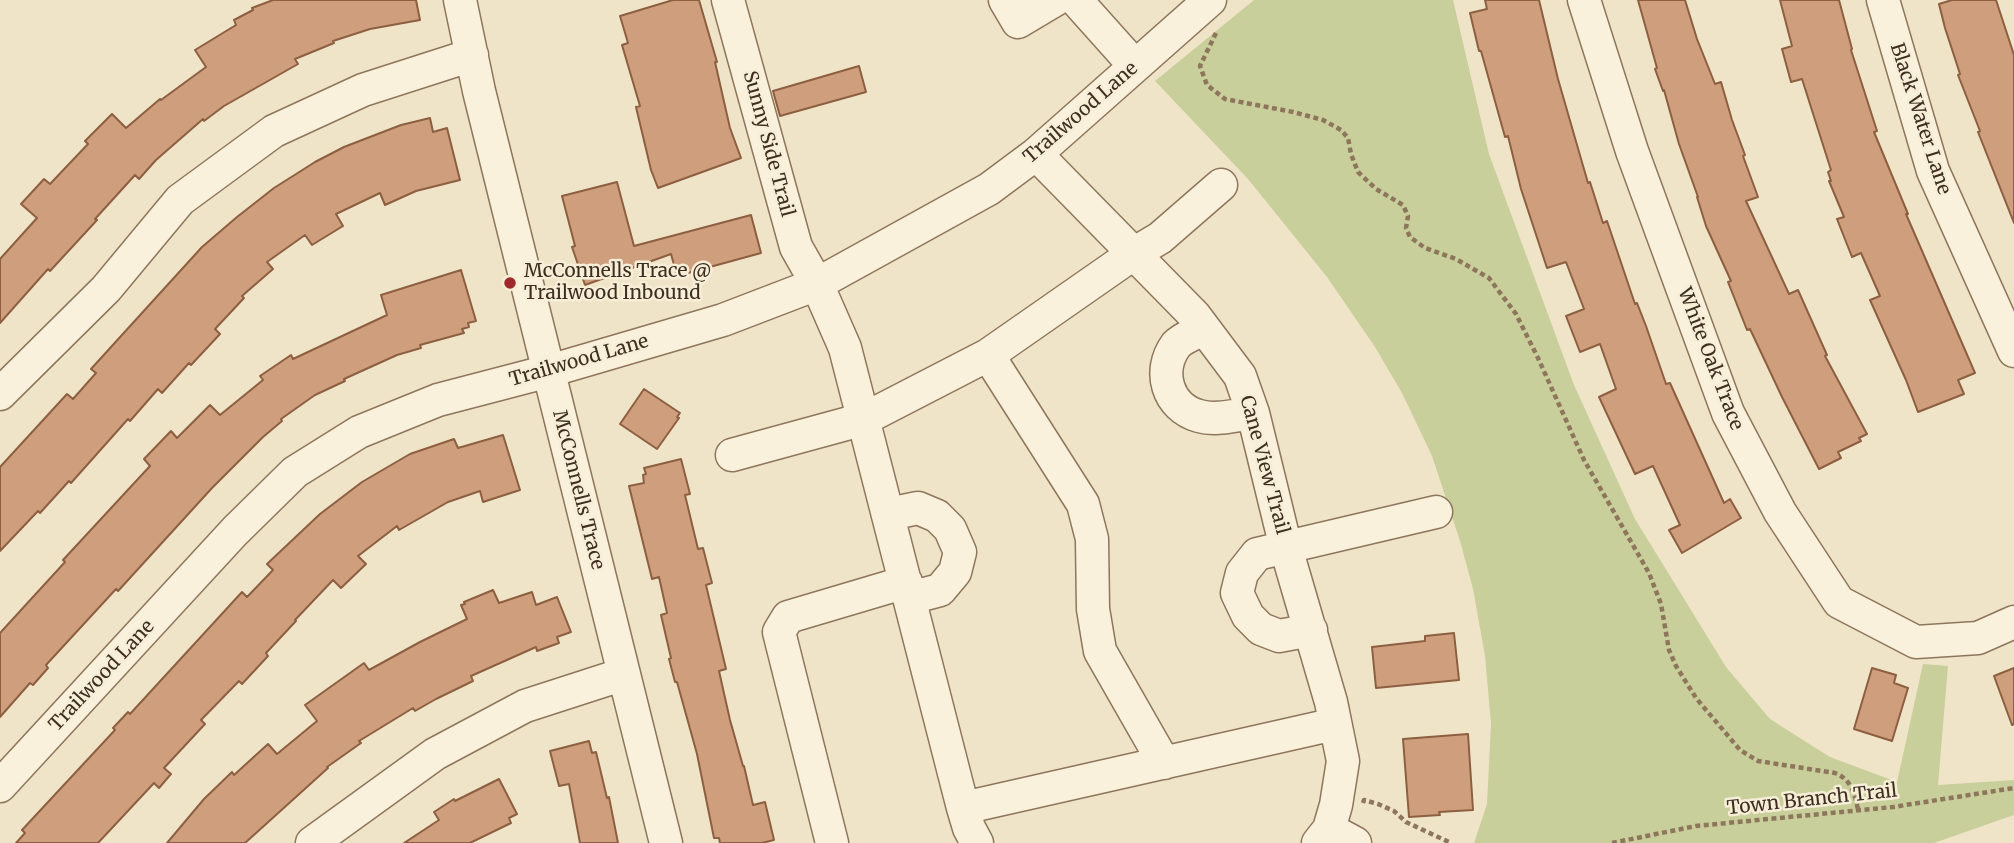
<!DOCTYPE html>
<style>
body{margin:0}
canvas{display:block;background:#f0e4c8}
</style>
<canvas width="2014" height="843"></canvas>
<script>
const ctx = document.querySelector('canvas').getContext('2d');
ctx.lineJoin = 'round';
function fill(path, color) {
  ctx.fillStyle = color;
  ctx.fill(path, 'evenodd');
}
function strokePath(path, color, width, dash) {
  ctx.strokeStyle = color;
  ctx.lineWidth = width;
  ctx.lineCap = dash ? 'butt' : 'round';
  ctx.setLineDash(dash || []);
  ctx.stroke(path);
}
function write(font, color, halo, rows, align = 'center') {
  ctx.font = font + ' Merriweather,serif';
  ctx.lineWidth = 5;
  ctx.setLineDash([]);
  ctx.textBaseline = 'middle';
  ctx.strokeStyle = halo;
  ctx.fillStyle = color;
  for (const [text, x, y, turn = 0] of rows) {
    ctx.save();
    ctx.translate(x, y);
    ctx.rotate((+turn || 0) * Math.PI / 180);
    ctx.textAlign = isNaN(turn) ? turn : align;
    if (halo) ctx.strokeText(text, 0, 0);
    ctx.fillText(text, 0, 0);
    ctx.restore();
  }
}
fill(new Path2D(`
 M1254,0H1453L1489,154L1574,385L1635,519L1726,667L1770,719L1830,757L1897,782L1923,664L1948,666L1938,785L2014,780V815L1934,843H1474L1487,804L1491,724L1485,656L1473,589L1460,541L1432,456L1402,393L1375,347L1327,277L1248,179L1155,81Z`), '#c9cf9b');
const building = new Path2D(`
 M273,0H416L420,20L370,29L333,41L334,43L295,59L298,64L224,106L204,121L203,119L156,160L139,179L135,175L95,219L97,220L50,271L48,269L0,323V259L37,218L21,204L44,179L50,184L88,144L85,141L112,114L126,128L160,99L161,100L206,67L195,50L236,25L234,20L253,10L252,8Z
 M673,0H699L717,62H715L730,128L741,158L658,188L651,170L636,107L640,106L622,45L628,43L620,16Z
 M1485,0H1539L1558,79L1588,183L1590,182L1603,223L1607,221L1635,304L1637,303L1646,326L1666,384L1670,383L1724,503L1730,499L1741,518L1682,553L1669,530L1680,525L1653,466L1635,474L1599,397L1616,389L1600,344L1580,352L1566,316L1584,309L1566,262L1547,268L1521,189L1508,136L1505,137L1481,51H1479L1470,13L1487,9Z
 M1638,0H1685L1697,39L1715,84L1721,82L1732,120L1745,155L1743,156L1758,197L1746,201L1789,294L1798,290L1827,355L1825,356L1867,434L1859,438L1861,441L1838,452L1841,458L1819,469L1782,397L1750,329L1747,330L1728,282L1731,281L1706,226L1697,197H1698L1679,144L1664,90L1663,91L1655,69L1657,68Z
 M1780,0H1839L1852,49L1851,50L1877,131L1874,132L1908,214H1906L1975,373L1958,380L1964,394L1918,412L1906,380L1870,300L1880,296L1861,253L1852,257L1837,219L1844,217L1829,181H1831L1828,172L1831,170L1802,79L1791,82L1782,49L1792,46Z
 M1952,0H1996L2014,55V223L1978,132L1980,131L1958,75L1960,74L1945,28L1939,4Z
 M859,66L866,92L780,116L773,91Z
 M430,118L433,132L447,128L460,180L416,191L385,205L380,193L336,214L343,226L312,245L305,235L267,262L273,269L242,296L244,298L215,329L220,334L191,365L189,363L162,393L158,389L130,421L128,419L71,483L69,481L40,513L38,511L0,551V467L67,394L73,399L96,373L91,369L202,247L237,217L274,188L315,162L344,147L401,125Z
 M617,182L634,246L751,215L761,253L677,276L671,254L585,285L572,247L575,246L562,196Z
 M461,270L476,321L468,323L469,327L462,329L464,333L420,345L421,348L397,355L344,379L345,381L315,395L281,419L282,421L263,437L212,488L118,591L116,589L46,665L48,668L33,685L30,683L0,717V633L65,562L63,560L150,466L144,459L171,431L177,438L210,405L220,415L263,380L260,376L291,355L293,359L387,315L381,295Z
 M644,389L680,413L677,417L679,418L657,449L620,424Z
 M503,435L520,490L483,502L480,491L448,502L399,530L397,526L358,556L366,564L341,588L333,580L295,620L296,621L266,653L268,656L242,684L239,681L201,720L205,724L164,768L171,774L159,788L154,783L98,843H16L25,833L22,830L115,730L113,728L128,712L130,714L242,592L247,597L273,570L267,564L320,514L362,482L410,454L454,439L458,448Z
 M681,459L690,494L685,495L698,549L703,548L712,583L706,585L726,669L719,671L730,720L743,766H744L753,805L765,802L774,840L762,843H720L719,838H714L697,754L677,682H675L669,659L671,658L661,615L667,613L659,577L652,579L629,486L644,483L643,475L646,474L644,468Z
 M493,590L499,603L532,592L536,605L557,597L571,632L557,637L559,643L537,651L536,647L471,676L473,681L436,699L415,711L413,708L359,741L361,743L327,767L328,768L245,843H167L204,799L232,772L234,775L268,744L277,754L317,721L305,705L364,663L369,670L420,642L467,619L461,605L465,604L464,602Z
 M1454,633L1459,680L1376,688L1372,647L1425,641V636Z
 M1872,668L1896,675L1894,683L1908,688L1892,741L1854,729Z
 M2014,668V724L2012,725L1994,676Z
 M1468,734L1473,810L1439,812L1440,815L1409,817L1403,739Z
 M589,741L592,753L596,752L607,798L609,797L618,843H580L569,784L559,786L550,751Z
 M499,779L517,814L509,818L511,823L470,843H404L439,820L434,812L454,799L455,801Z`);
fill(building, '#cf9f7d');
strokePath(building, '#8d5f41', 2);
const minor = new Path2D(`
 M460,0L479,91L666,843
 M728,0L796,247L817,284L845,348L963,808L969,828L977,843
 M1005,0L1018,22L1055,0
 M1076,0L1135,66
 M1584,0L1632,151L1728,413L1780,512L1839,602L1916,642L1978,638L2014,622
 M1883,0L1933,171L2014,351
 M1036,154L1195,316L1240,376L1253,413L1286,548L1331,702L1343,761L1336,805L1329,829L1318,843
 M1204,329C1196,333 1182,338 1176,345C1157,371 1167,407 1199,416C1216,421 1235,415 1253,413
 M988,355L1083,504L1092,539L1093,609L1100,651L1164,763
 M0,394L106,289L180,200L274,131L363,90L472,55
 M732,455L864,419L988,355L1133,254L1160,238L1221,185
 M889,514L918,508L937,516L950,529L960,552L955,572L940,590L910,598
 M1311,630L1279,636L1261,629L1248,616L1237,593L1242,573L1257,554L1436,512
 M0,786L235,531L295,472L359,432L438,400L549,371L723,320L817,284L989,189L1036,154L1210,0
 M963,808L1335,724
 M1329,829L1355,843
 M312,843L435,754L525,706L624,674
 M832,843L779,632L788,617L906,582`);
strokePath(minor, '#8d765c', 35);
strokePath(new Path2D(`
 M1216,33L1200,66L1207,85L1225,99L1293,112L1323,120L1341,130L1348,138L1351,154L1358,172L1376,189L1403,205L1408,216L1406,228L1410,237L1425,248L1456,259L1489,278L1516,314L1538,358L1584,460L1649,573L1661,604L1669,650L1676,666L1696,698L1740,750L1758,761L1835,773C1851,779 1855,794 1858,810
 M1363,803L1364,800L1378,804L1394,811L1406,822L1451,843
 M1612,843L1696,826L1893,807L2014,788`), '#8d765c', 4.5, [5, 3.5]);
strokePath(minor, '#faf1dc', 32);
for (const [x, y, r, color] of [
 [510,283,7,"#9e2a2b"]
]) {
  const dot = new Path2D();
  dot.arc(x, y, r, 0, 2 * Math.PI);
  ctx.fillStyle = color;
  ctx.fill(dot);
  strokePath(dot, '#f7eed8', 2.5);
}
write('19px', '#3d2e20', '#f7eed8', [
 ["Trailwood Lane",1081,113,-41],
 ["Black Water Lane",1920,119,72],
 ["Sunny Side Trail",768,144,75],
 ["White Oak Trace",1710,359,69],
 ["Trailwood Lane",579,361,-16],
 ["Cane View Trail",1264,465,75],
 ["McConnells Trace",578,490,76],
 ["Trailwood Lane",102,676,-47],
 ["Town Branch Trail",1812,800,-6]
]);
write('19px', '#3d2e20', '#f7eed8', [
 ["McConnells Trace @",524,272],
 ["Trailwood Inbound",524,294]
], 'left');
</script>
